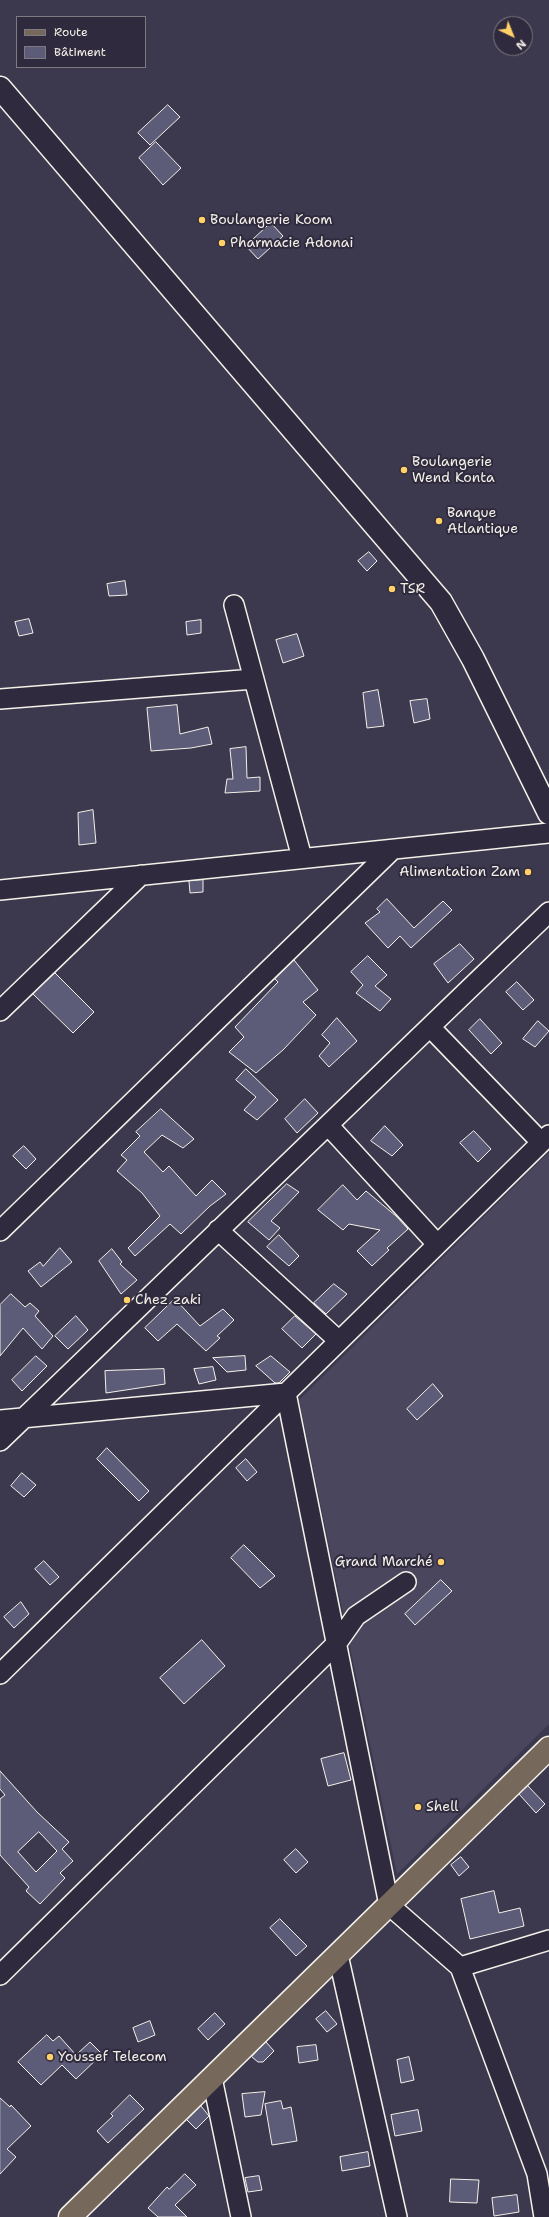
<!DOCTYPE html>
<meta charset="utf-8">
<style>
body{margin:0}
#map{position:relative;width:549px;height:2217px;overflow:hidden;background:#3c394f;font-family:"Shantell Sans",sans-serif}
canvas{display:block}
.legend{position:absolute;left:16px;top:16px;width:130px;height:52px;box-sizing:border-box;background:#2f2a3d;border:1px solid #7e7a81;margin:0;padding:5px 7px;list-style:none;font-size:12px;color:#f4f1e8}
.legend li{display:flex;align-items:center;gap:8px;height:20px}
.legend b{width:20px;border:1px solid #7e7a81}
.north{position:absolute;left:493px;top:16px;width:40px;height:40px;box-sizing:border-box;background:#2f2a3d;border:1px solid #7e7a81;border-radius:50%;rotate:137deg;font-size:11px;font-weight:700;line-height:16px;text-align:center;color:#f4f1e8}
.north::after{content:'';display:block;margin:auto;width:14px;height:18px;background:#ffd166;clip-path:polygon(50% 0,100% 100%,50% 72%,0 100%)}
</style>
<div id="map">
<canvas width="549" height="2217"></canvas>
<ul class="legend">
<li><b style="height:5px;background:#76695c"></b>Route</li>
<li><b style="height:11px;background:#5c5b78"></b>Bâtiment</li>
</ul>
<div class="north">N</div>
</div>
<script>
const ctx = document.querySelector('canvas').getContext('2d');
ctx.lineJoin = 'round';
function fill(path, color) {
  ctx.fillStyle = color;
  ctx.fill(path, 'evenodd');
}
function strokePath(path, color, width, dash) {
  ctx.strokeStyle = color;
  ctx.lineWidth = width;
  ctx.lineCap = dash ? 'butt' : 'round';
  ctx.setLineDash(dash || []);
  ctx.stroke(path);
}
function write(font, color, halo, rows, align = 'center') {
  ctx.font = font + ' "Shantell Sans",sans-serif';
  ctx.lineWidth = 4;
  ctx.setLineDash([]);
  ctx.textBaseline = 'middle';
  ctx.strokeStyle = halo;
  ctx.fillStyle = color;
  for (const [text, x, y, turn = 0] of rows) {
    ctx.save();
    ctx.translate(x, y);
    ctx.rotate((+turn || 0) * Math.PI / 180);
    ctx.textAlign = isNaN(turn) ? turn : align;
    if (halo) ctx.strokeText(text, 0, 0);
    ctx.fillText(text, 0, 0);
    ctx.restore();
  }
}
fill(new Path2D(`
 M549,1152V1724L397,1874L299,1400Z`), '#49465e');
const building = new Path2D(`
 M168,105L180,117L150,145L138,133Z
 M156,142L181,168L163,185L139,158Z
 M271,223L283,236L258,259L246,246Z
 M369,552L377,561L367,571L358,561Z
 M125,581L127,595L109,596L107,584Z
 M29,619L33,633L19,636L15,622Z
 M201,620V633L187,635L186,622Z
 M297,634L304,656L283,663L276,640Z
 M378,690L384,726L367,728L363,693Z
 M427,699L430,719L414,723L410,701Z
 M177,705L180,734L208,727L212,744L191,748L151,751L147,708Z
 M246,747L247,778L260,777V791L225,793L227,779H233L230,749Z
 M93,810L96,843L79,845L78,813Z
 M203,880V892L190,893L189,881Z
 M387,899L414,928L443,901L452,910L411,948L400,936L388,948L365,923L380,912L377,909Z
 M460,944L474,959L448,983L434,964Z
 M368,956L387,975L375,986L391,999L380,1011L356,993L363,985L351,972Z
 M294,960L318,990L303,1002L316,1015L283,1050L256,1073L229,1052L244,1037L235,1027L278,982L275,979Z
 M55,973L94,1012L73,1033L33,994Z
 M517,982L534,1000L523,1010L506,992Z
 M337,1018L357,1041L329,1067L319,1056L330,1043L322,1035Z
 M480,1019L502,1043L491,1054L469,1030Z
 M538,1021L549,1031L535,1047L523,1039Z
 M246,1069L278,1100L257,1120L244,1110L256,1097L236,1080Z
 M305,1099L318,1113L297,1133L285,1119Z
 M161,1109L194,1139L183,1148L162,1135L144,1152L163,1172L169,1166L196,1196L212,1180L226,1194L210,1206L181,1234L170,1224L135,1256L128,1248L160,1216L142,1193L117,1171L127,1160L121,1155L140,1136L136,1132Z
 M385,1126L403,1145L392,1156L371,1141Z
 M474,1131L491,1149L478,1162L460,1143Z
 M24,1146L36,1159L26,1169L13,1156Z
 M287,1184L299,1192L271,1221L280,1228L269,1240L248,1222Z
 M343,1185L357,1200L366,1191L396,1216L408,1229L387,1248L389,1250L372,1266L357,1251L380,1230L349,1224L343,1230L318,1210Z
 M279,1235L299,1256L289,1266L267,1247Z
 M60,1248L72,1262L41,1287L28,1271L40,1262L43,1266Z
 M112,1249L122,1262L120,1264L137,1280L121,1294L99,1261Z
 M334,1284L347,1294L326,1314L314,1303Z
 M11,1294L25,1307L30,1303L39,1311L35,1316L53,1336L42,1349L23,1328L0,1356V1305Z
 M175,1299L200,1326L223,1309L234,1320L217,1336L220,1338L206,1351L177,1324L158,1341L145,1328Z
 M76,1316L88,1330L68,1349L55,1336Z
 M295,1316L316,1334L302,1348L282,1329Z
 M36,1356L47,1366L22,1391L12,1380Z
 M245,1356L246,1370L227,1372L213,1358Z
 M271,1356L290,1372L279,1383H275L256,1366Z
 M213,1367L216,1380L199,1384L194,1369Z
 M164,1369L165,1384L106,1393L105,1371Z
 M433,1384L443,1396L417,1420L407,1409Z
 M107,1448L149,1491L139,1501L97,1459Z
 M246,1459L257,1472L247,1481L236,1468Z
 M22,1473L36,1485L24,1497L11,1486Z
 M244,1545L275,1576L260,1588L231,1558Z
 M44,1561L59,1577L50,1585L35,1569Z
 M441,1580L452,1591L415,1625L405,1614Z
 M21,1602L29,1614L14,1628L4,1617Z
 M202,1640L225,1666L184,1704L160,1678Z
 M344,1753L351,1780L328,1786L321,1759Z
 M0,1771L37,1812L69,1842L62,1849L73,1861L60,1873L65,1878L40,1904L26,1891L29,1887L0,1855V1799L5,1795L0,1789ZM39,1832L57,1851L36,1872L18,1852Z
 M528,1786L545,1804L536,1813L519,1794Z
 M296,1849L308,1862L296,1873L284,1860Z
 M461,1857L469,1867L459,1876L451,1865Z
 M494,1891L499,1913L520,1908L524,1926L470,1939L461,1899Z
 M280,1919L307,1946L296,1956L270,1928Z
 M326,2011L337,2024L327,2032L316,2019Z
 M215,2013L225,2024L208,2040L198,2029Z
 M150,2021L155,2035L138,2042L133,2028Z
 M47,2035L53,2041L59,2036L76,2055L90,2042L102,2054L76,2079L62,2065L41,2085L18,2062Z
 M266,2042L274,2051L263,2062H258L252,2057Z
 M316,2045L318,2060L299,2063L297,2047Z
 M409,2057L414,2080L401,2083L397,2060Z
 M265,2092L261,2115L245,2117L242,2094Z
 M130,2095L144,2109L108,2143L97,2131L113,2116L111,2114Z
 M0,2098L10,2107L11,2105L31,2126L7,2149L16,2157L0,2174Z
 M281,2101L283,2109L291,2107L297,2141L272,2145L265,2104Z
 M201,2106L209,2116L196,2129L187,2120Z
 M418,2110L422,2131L395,2136L391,2115Z
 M368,2152L370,2166L342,2171L340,2157Z
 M185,2174L196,2185L175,2205L187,2217H158L148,2208L167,2187L169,2189Z
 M259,2176L262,2190L248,2192L245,2178Z
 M451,2179L479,2180L477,2203L450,2202Z
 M517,2195L519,2212L494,2216L492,2198Z`);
fill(building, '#5c5b78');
strokePath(building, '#f4f1e8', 1);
const minor = new Path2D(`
 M234,605L302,858
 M0,699L254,679
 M0,890L549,833
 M0,1011L141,875
 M430,1027L541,1142
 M328,1125L437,1244
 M218,1230L339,1341
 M0,1231L392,850
 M0,1420L286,1393L389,1905L460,1967L537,2174L544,2217
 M0,1441L549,912
 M0,1674L549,1135
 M338,1955L397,2217
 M460,1967L549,1940
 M0,1975L337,1643L356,1616L406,1582
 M212,2078L241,2217`);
const secondary = new Path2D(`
 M0,88L441,602L473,659L549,813`);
const primary = new Path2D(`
 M70,2217L549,1748`);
strokePath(minor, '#f4f1e8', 22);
strokePath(secondary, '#f4f1e8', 25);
strokePath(primary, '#f4f1e8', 25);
strokePath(minor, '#2f2a3d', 19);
strokePath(secondary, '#2f2a3d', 22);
strokePath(primary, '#76695c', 22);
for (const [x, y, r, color] of [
 [202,220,4,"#ffd166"],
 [222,243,4,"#ffd166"],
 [404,470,4,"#ffd166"],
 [439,521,4,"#ffd166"],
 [392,589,4,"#ffd166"],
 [528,872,4,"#ffd166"],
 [127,1300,4,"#ffd166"],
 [441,1562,4,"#ffd166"],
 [418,1807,4,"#ffd166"],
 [50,2057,4,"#ffd166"]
]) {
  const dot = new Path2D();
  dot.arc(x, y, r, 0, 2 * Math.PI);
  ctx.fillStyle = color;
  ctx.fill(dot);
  strokePath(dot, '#2f2a3d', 1.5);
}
write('14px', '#f4f1e8', '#2f2a3d', [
 ["Boulangerie Koom",210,220],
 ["Pharmacie Adonai",230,243],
 ["Boulangerie",412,462],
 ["Wend Konta",412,478],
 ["Banque",447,513],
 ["Atlantique",447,529],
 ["TSR",400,589],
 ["Alimentation Zam",520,872,"right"],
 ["Chez zaki",135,1300],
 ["Grand Marché",433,1562,"right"],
 ["Shell",426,1807],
 ["Youssef Telecom",58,2057]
], 'left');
</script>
